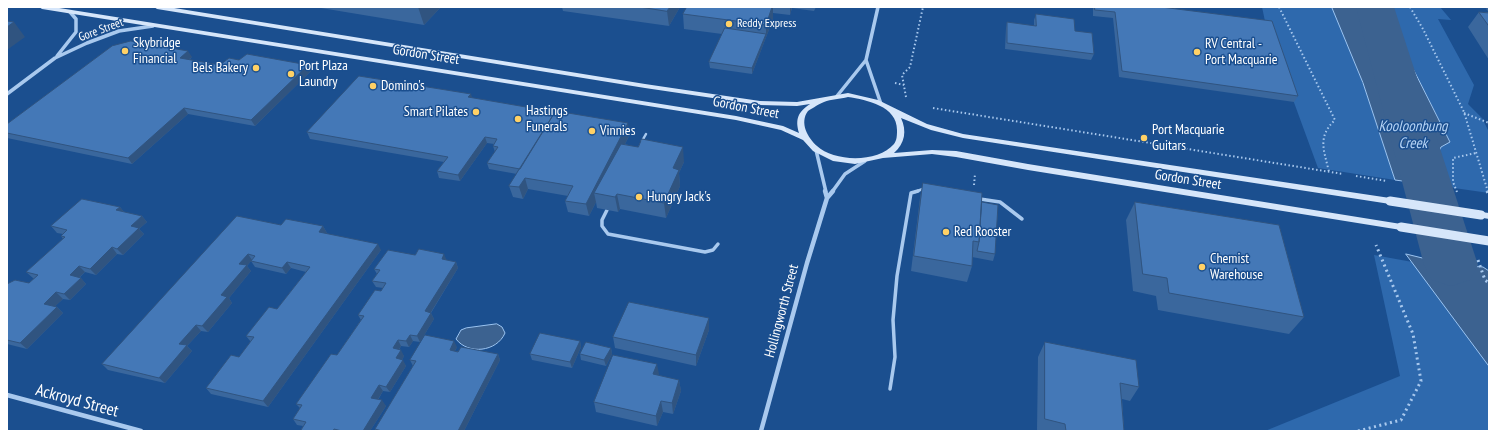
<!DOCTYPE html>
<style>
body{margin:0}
#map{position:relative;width:1496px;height:438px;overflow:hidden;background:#1b4f8f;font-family:"PT Sans Narrow",sans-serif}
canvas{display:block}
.frame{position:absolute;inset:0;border:8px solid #fff;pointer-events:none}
</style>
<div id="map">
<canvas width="1496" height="438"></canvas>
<div class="frame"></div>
</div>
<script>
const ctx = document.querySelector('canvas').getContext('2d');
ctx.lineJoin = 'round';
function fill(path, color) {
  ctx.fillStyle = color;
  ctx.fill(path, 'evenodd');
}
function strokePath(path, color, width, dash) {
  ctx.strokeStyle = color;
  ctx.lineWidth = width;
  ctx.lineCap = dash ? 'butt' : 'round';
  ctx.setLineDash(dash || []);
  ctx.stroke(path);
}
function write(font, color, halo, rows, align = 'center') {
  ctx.font = font + ' "PT Sans Narrow",sans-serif';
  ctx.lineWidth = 3;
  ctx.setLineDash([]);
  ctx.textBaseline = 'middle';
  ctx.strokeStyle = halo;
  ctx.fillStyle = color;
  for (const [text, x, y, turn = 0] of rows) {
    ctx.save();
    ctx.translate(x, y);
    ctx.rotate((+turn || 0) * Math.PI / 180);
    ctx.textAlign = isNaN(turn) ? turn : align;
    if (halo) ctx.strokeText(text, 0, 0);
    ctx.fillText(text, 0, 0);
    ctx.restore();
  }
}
fill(new Path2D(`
 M1262,7H1332L1334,10L1363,83L1395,180L1318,168L1266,26Z
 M1382,7H1440L1451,20L1438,19L1474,85L1468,104L1482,118L1489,132V193L1447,187L1437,169L1435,159L1441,147L1450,141Z
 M1374,255L1489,276V431H1265L1400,376Z`), '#2e69ad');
const water = new Path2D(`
 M1332,7H1382L1450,142L1441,147L1435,159L1437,169L1447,187L1395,180L1363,83Z
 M1406,254L1451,265L1483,267L1489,271V366Z
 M497,324L502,327L505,333C497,352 468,355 456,339L461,330L466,328Z`);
fill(water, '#3c6290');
strokePath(water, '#9cc4f0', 1);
fill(new Path2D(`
 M1356,7H1394L1478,265L1470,280L1451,286L1432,280L1424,265Z`), '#3c6290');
strokePath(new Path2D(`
 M1279,7L1335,120C1317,137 1324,150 1329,172
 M1410,7L1423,29L1464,112L1488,192
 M895,83L904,85
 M906,97L902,75L910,67L923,7
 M933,108L1343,174
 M1464,113L1489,123
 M974,185L975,174
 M1457,192L1453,182V158L1476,153`), '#a9c9ee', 2, [1.5, 2.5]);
strokePath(new Path2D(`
 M1487,191L1489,196
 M1478,260L1485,280L1489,283
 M1358,431L1401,420L1421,381L1413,334L1376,245`), '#a9c9ee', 3, [2, 3.5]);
strokePath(new Path2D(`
 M642,141L646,134
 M915,192L925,188`), '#a9c9ee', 2.5);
strokePath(new Path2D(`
 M980,199L1000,202L1022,219
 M607,210L602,220V226L608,234L705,252L713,250L718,244
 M890,389L895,357L893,320L897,276L911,193L918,191`), '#a9c9ee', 3.5);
strokePath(new Path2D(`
 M57,56L76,32V19L70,12
 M866,60L881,104
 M7,94L55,58L87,43L119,31L153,26
 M837,96L866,60L878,7
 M816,150L826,192
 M832,192L845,174L865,161`), '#a9c9ee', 3.5);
strokePath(new Path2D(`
 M825,191L827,198
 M7,395L141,431
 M761,431L807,263L827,198L833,191`), '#a9c9ee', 4.5);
fill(new Path2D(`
 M39,7H53L736,116L783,126L799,133C795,119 798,112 810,104L797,106L760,105L645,88L157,9L154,7H168L645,84L760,101L797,102L848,93L878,100L927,124L963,134L1390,198L1394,201L1390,204L963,138L931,130L901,118C907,131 905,143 894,153L932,150L956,151L1028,164L1401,224L1405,227L1401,230L1028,170L956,157L932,154L883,158L855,164L833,161L813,151L803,140L781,130L736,120L42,9ZM848,97C867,100 897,106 897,130C897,135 897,140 894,144C878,163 834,162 817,146C808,138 799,123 808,111C810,109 814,108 816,106C818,105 821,103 824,102C831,99 840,99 848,97Z
 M1481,212L1489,213V219L1478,217L1477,215L1478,213Z`), '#d6e6fa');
strokePath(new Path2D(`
 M1356,176L1387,181`), '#a9c9ee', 2, [1.5, 2.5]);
strokePath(new Path2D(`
 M1390,201L1481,215
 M1401,227L1489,241`), '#d6e6fa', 9);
fill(new Path2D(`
 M315,7H441L424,25Z
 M562,7H680L669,26L563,11Z
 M687,7H816L814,11L792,8L790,15L773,13V19L752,74L710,68L709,62L722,34L684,29L683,14Z
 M1093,7H1176L1175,9L1298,96L1294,102L1119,77L1113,18L1093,16Z
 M1236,7H1248L1247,8Z
 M1488,7H1489V60L1468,27L1479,12H1489L1486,9Z
 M1036,14L1075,31L1094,54L1091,60L1005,49L1006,28L1007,22L1034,26V20Z
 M192,57L189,60L220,65L239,60L308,65L311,71L255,126L188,114L132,164L7,138V124Z
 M472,98L630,134L625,144L684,162L679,173L680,186L666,218L620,209L618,212L597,208L596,202L589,216L568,212L565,201L568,196L528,189L523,199L513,197L509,186L517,174L489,169L487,163L495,152L493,146L494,144L487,143L460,181L439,178L437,171L444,162L310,139L307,132Z
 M923,183L995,254L993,261L972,257V266L967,282L911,271L920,198Z
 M1135,202L1304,317L1289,334L1158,310L1156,296L1133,291L1126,220Z
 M120,207L124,212L142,216L147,222L139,229L144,234L123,255L117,254L96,275L85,272L80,277L86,284L70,300L63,299L54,307H57L63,313L27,349L7,344V284L29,283L34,279L33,278L26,272L63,239L61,236L63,234L57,233L51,226Z
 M281,225L323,226L327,233L326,234L381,250L268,407L211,394L206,388L239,357L251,342L246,336L277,309L306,272L291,268L286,274L255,267L251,261L247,266L251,271L229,298L232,303L208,332L201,331L187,346L192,351L165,383L108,370L102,364Z
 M415,255L456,262L458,268L431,313L434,319L420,342L413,341L409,347L401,346L399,350L404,356L402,360L406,366L390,392L383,391L378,400L386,406L370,431H301V430L303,426L297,425L293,419L300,408L296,404L337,355L361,320L358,315L381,291L383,288L376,287L372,281L377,274L374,269Z
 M709,330L696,366L615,348L613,337Z
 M580,341L581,347L572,368L532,360L530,354Z
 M1045,342L1139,387L1130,401L1122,399L1124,431H1037L1038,357Z
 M457,347L455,351L498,354L500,360L464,431H376L375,429L413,366L410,360Z
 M611,348L612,354L606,366L581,360L580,354Z
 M659,374L658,376L679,380L681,391L673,414L663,412L657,426L596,412L594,402Z`), '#3a679d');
fill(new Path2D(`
 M418,7H441L424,25Z
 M670,7H680L669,26L667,11Z
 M772,7H773V19L752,74V68L766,34V25Z
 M790,7H792L790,15Z
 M14,22L25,37L7,50V27Z
 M188,51L192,57L183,64L180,58Z
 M308,65L311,71L255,126L251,120Z
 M471,94L473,100L468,97Z
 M184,108L188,114L132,164L128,158Z
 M628,123L630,134L600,194L594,193L596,202L589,216L586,204Z
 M485,137L487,143L460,181L458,175Z
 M683,147L684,162L679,173L680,186L666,218L664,203L673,168Z
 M525,178L528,189L523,199L519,187Z
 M617,194L620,209L618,212L615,197Z
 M120,207L125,213L116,210Z
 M142,216L147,222L139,229L144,234L123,255L117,249L131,226Z
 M323,226L327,233L322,239L319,232Z
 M378,244L381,250L268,407L263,401Z
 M112,247L117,254L96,275L90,269Z
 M248,254L252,260L247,266L251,271L229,298L232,303L208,332L202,326L221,295L239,264Z
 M444,254L447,261L442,259Z
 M287,262L291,268L286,274L282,268Z
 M456,262L458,268L428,317L425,311Z
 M79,266L85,272L75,281L70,275Z
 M81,278L86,284L70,300L64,294Z
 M56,292L63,299L51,310L44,304Z
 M57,307L63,313L27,349L20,343Z
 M431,313L434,319L420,342L417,336Z
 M709,318V330L696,366V355Z
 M196,325L201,331L187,346L192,351L165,383L159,378L179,344Z
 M410,335L413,341L409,347L406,341Z
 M398,340L401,346L396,354L393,348Z
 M454,341L457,347L452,356L450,350Z
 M580,341L581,347L572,368L570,362Z
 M611,348L612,354L606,366L604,360Z
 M401,350L404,356L400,364L396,358Z
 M498,354L500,360L464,431H458Z
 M403,360L406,366L390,392L386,387Z
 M657,364L659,374L655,385L653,374Z
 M679,380L681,391L673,414L672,403Z
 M379,385L383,391L375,404L371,398Z
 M382,400L386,406L370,431H363Z
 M661,401L663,412L657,426L656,416Z`), '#305480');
const building = new Path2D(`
 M640,7H670L667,11Z
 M687,7H772L766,25L683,14Z
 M1095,7H1161L1272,21L1298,96L1122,71L1115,12L1095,10Z
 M1479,12L1489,13V26Z
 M1036,14L1074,19L1075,31L1092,33L1094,54L1007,43V22L1036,26Z
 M7,21L14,22L7,27Z
 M725,28L766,34L752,68L709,62Z
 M131,41L188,51L180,58L220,65L229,58L239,60L247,54L308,65L251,120L184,108L128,158L7,133V124L112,46Z
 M359,76L471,94L468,97L555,112L520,169L487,163L498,147L493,146L497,139L485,137L458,175L437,171L448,157L307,132Z
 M556,111L628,123L586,204L565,201L573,186L525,178L519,187L509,186Z
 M642,139L683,147L673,168L679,170L664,203L617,194L615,197L594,193L621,144L638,147Z
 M923,183L982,193L979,242L973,241L972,266L914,256Z
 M82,199L120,207L116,210L142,216L131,226L139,228L117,249L112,247L90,269L79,266L70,275L81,278L64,294L56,292L44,304L57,307L20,343L7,340V284L15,280L29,283L38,275L26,272L65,237L61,236L67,230L51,226Z
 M982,202L998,205L995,254L977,251L979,242Z
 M1135,202L1279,225L1304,317L1169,293L1167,278L1143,274Z
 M237,216L281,225L286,219L323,226L319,232L378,244L263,401L206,388L231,355L239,357L254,337L246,336L269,307L277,309L310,267L287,262L282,268L251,261L255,256L248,254L239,264L247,265L221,295L227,297L202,326L196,325L179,344L187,345L159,378L102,364Z
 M419,249L444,254L442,259L456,262L425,311L431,313L417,336L410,335L406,341L398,340L393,348L401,350L396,358L403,360L386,387L379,385L371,398L382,400L363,431H342L334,429L333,431H304L301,430L306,422L293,419L302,405L296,404L331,354L337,355L364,316L358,315L375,290L381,291L386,283L372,281L380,270L374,269L388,250L415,255Z
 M629,302L709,318L696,355L613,337Z
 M540,333L580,341L570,362L530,354Z
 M425,335L454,341L450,350L458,352L461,347L498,354L458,431H382L375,429L416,361L410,360Z
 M586,342L611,348L604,360L580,354Z
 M1045,342L1136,360L1139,387L1120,383L1124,431H1066L1065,424L1045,419Z
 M613,355L657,364L653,374L679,380L672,403L661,401L656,416L594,402Z`);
fill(building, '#4478b7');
strokePath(building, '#305480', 1);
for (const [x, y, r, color] of [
 [729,24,4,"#ffd166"],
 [125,51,4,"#ffd166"],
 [1197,52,4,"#ffd166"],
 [256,68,4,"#ffd166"],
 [291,74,4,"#ffd166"],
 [373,86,4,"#ffd166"],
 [476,112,4,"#ffd166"],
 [518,119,4,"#ffd166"],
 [592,131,4,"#ffd166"],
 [1144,138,4,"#ffd166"],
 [639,197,4,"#ffd166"],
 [946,232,4,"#ffd166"],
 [1202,267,4,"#ffd166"]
]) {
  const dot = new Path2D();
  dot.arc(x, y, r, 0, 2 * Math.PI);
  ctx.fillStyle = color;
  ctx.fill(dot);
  strokePath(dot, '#1b4f8f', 1.5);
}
write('12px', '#fff', '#1b4f8f', [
 ["Reddy Express",737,24]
], 'left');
write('12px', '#fff', '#1b4f8f', [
 ["Gore Street",101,30,-20]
]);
write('14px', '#fff', '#1b4f8f', [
 ["Skybridge",133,43],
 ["Financial",133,59],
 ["RV Central -",1205,44],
 ["Port Macquarie",1205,60],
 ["Port Plaza",299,66],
 ["Laundry",299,82],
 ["Bels Bakery",248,68,"right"],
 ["Domino's",381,86],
 ["Hastings",526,111],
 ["Funerals",526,127],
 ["Smart Pilates",468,112,"right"],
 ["Port Macquarie",1152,130],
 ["Guitars",1152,146],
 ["Vinnies",600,131],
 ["Hungry Jack's",647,197],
 ["Red Rooster",954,232],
 ["Chemist",1210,259],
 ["Warehouse",1210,275]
], 'left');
write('14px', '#fff', '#1b4f8f', [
 ["Gordon Street",426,55,9],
 ["Gordon Street",746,108,11],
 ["Gordon Street",1188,180,9],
 ["Hollingworth Street",782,311,-75]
]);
write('italic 15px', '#b5d3f5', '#1b4f8f', [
 ["Kooloonbung",1413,127],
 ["Creek",1413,144]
]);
write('17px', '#fff', '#1b4f8f', [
 ["Ackroyd Street",77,401,15]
]);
</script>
